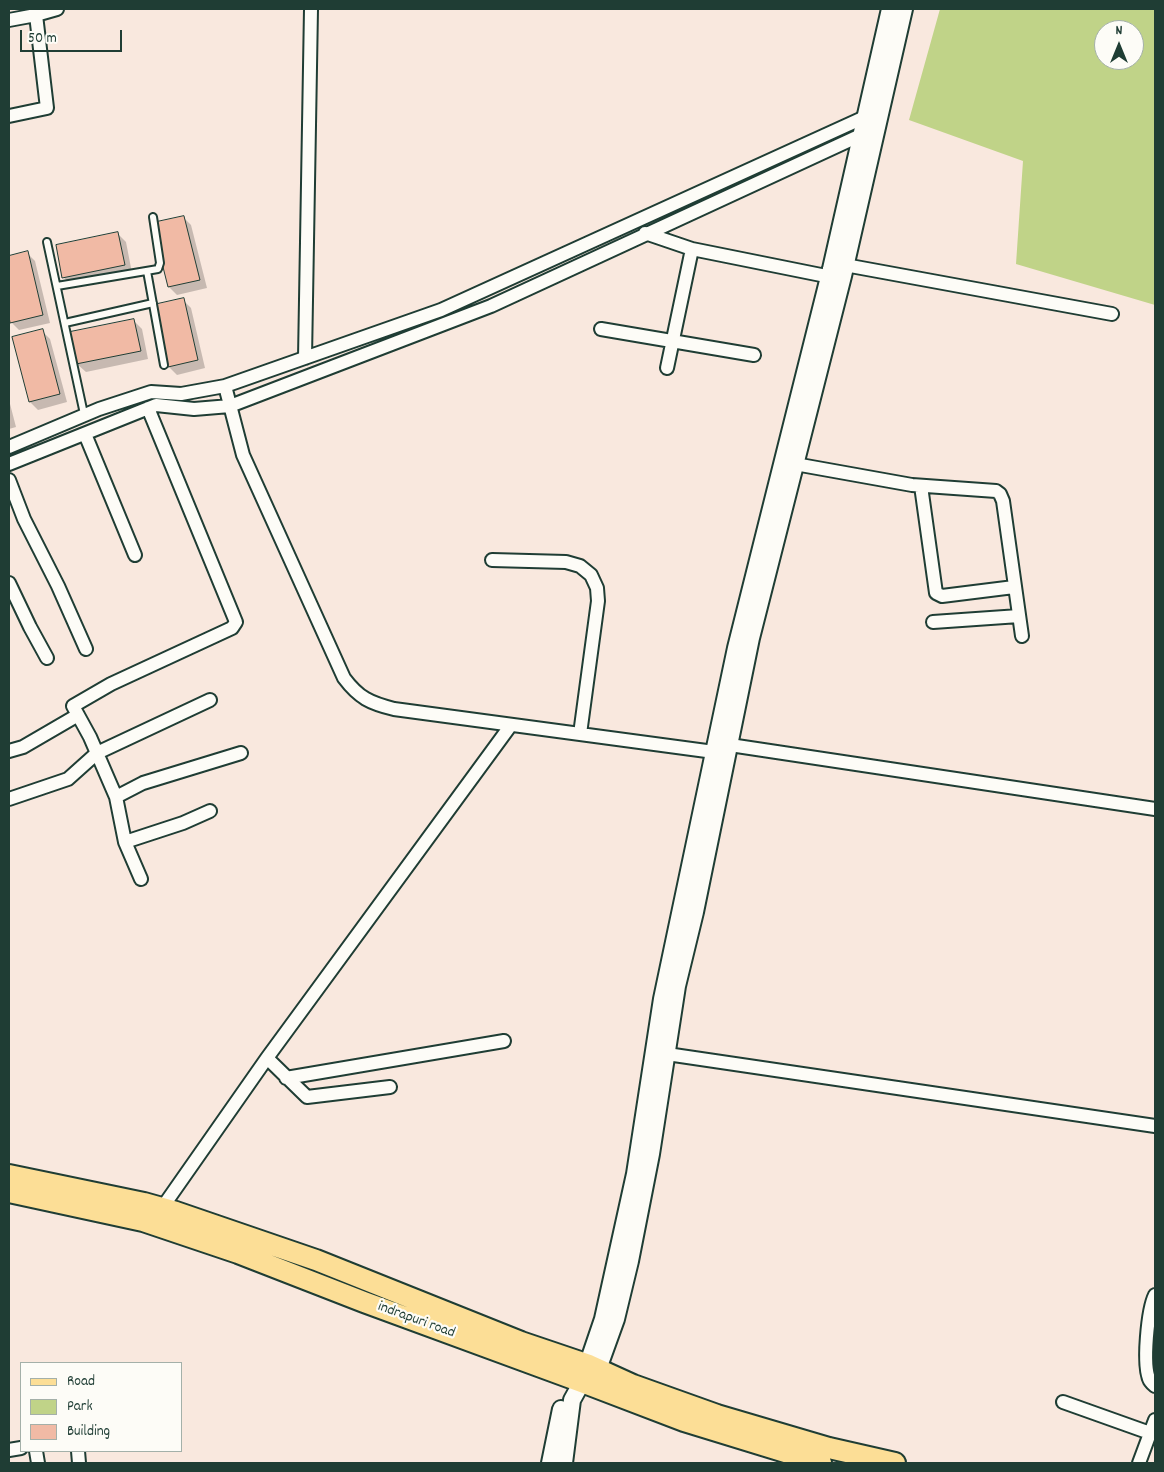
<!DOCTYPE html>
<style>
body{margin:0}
#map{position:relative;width:1164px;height:1472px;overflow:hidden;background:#f9e8de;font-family:Dekko,sans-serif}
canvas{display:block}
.frame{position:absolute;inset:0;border:10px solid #1f3d34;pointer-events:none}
.legend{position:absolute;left:20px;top:1362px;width:162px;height:90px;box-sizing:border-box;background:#fdfcf7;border:1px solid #a4b0a9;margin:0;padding:6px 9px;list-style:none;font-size:15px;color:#1f3d34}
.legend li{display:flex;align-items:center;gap:10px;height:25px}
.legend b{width:25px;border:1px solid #a4b0a9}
.north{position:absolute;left:1094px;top:20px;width:50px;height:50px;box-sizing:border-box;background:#fdfcf7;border:1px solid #a4b0a9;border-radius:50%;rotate:0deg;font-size:14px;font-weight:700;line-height:20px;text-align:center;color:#1f3d34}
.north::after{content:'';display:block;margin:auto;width:18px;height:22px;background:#1f3d34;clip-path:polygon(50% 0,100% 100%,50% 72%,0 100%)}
.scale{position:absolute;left:20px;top:30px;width:102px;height:22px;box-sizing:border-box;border:2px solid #1f3d34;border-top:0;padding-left:6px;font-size:15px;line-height:18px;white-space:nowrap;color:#1f3d34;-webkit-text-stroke:4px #fdfcf7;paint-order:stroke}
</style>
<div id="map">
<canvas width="1164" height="1472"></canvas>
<div class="frame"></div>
<ul class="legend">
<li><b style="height:6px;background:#fcde96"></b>Road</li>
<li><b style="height:14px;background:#c0d388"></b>Park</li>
<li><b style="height:14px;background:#f1baa5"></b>Building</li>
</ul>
<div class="north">N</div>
<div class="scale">50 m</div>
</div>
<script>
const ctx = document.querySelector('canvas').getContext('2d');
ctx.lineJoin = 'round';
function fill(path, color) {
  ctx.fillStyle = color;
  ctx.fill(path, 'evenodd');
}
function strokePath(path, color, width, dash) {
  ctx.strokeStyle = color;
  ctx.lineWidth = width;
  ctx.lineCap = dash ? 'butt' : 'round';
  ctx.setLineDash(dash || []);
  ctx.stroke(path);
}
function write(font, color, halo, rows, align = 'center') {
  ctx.font = font + ' Dekko,sans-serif';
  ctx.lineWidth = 4.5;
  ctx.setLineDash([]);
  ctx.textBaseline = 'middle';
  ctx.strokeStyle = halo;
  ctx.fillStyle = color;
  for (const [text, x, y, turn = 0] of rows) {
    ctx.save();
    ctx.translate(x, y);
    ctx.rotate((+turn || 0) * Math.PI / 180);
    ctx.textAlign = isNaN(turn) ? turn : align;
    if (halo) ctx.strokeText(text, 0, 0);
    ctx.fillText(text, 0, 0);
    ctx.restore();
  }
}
fill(new Path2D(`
 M940,9H1155V305L1016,264L1023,161L909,120ZM1104,30H1134V60H1104Z`), '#c0d388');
fill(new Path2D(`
 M183,217L191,225L207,288L177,295L169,287L154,224Z
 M118,234L126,242L132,273L72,285L63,277Z
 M27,253L35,261L50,323L19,330L11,322L9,311V257Z
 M183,300L191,308L205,368L177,375L169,367Z
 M134,321L142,329L148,359L86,372L77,364Z
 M42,331L50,339L67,402L38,410L30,402Z
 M9,400L16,427L9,429Z`), '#0003');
const building = new Path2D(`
 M184,216L200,280L168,287L152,223Z
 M118,232L125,265L62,278L56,245Z
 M28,251L43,315L10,323L9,316V256Z
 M184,298L198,360L168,367L153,305Z
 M134,319L141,351L76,364L70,332Z
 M43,329L60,394L29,402L12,337Z`);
fill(building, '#f1baa5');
strokePath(building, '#1f3d34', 1);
const service = new Path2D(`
 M47,242L84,414
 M147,271L164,365
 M57,286L158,269L160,263L153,217
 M65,323L153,303`);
const minor = new Path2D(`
 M9,20L36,15
 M9,116L47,108L36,15L57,9
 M645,233L692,249L836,278
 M845,265L1112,314
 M601,329L754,355
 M305,358L311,9
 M667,368L692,249
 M225,386L243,455L344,678C359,698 370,703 394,709L714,752
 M85,434L135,555
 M9,447L99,409L151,392L181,394L225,386L441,310L865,117
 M9,464L156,405L194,409L230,406L491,306L861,135
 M795,464L912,485L996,491L1000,494L1003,501L1022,636
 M9,480L24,519L58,586L86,649
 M921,486L936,593L942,596L1014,587
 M492,560L566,562L580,566L591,575L597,588L598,601L580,734
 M9,583L30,627L47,658
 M933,622L1019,616
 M730,745L1155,809
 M9,751L23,747L78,715
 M116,797L143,783L241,753
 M9,799L68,779L97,753L210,700
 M125,842L183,823L210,811
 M141,879L125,842L116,797L90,737L73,706L111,684L232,628L236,622L148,408
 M667,1054L1155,1126
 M267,1058L307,1097L390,1087
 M286,1078L504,1041
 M162,1208L267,1058L511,725
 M1155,1295C1148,1309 1142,1366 1150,1381C1150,1382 1155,1386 1155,1386
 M1063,1402L1150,1433
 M9,1450L21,1448
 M36,1451L38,1463
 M78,1451L79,1463
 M1139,1463L1155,1420`);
const tertiary = new Path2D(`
 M587,1366L603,1319L635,1174L662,999L736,648L831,269L890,9
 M550,1463L561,1409
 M564,1463L572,1400L582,1382L598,1369L616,1319L630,1261L651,1154L677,986L695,912L751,638L843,276L904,9`);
const primary = new Path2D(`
 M9,1175L144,1203L176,1212L316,1260L521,1342L589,1365L633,1385L717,1415L829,1448L895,1463
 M9,1192L143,1221L238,1253L364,1302L582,1382L684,1421L821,1463`);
strokePath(service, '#1f3d34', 10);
strokePath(minor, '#1f3d34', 16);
strokePath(tertiary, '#1f3d34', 20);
strokePath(primary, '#1f3d34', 24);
strokePath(service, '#fdfcf7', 6);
strokePath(minor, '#fdfcf7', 12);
strokePath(tertiary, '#fdfcf7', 16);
strokePath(primary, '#fcde96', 20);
write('15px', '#1f3d34', '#fdfcf7', [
 ["indrapuri road",416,1321,20]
]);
</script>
